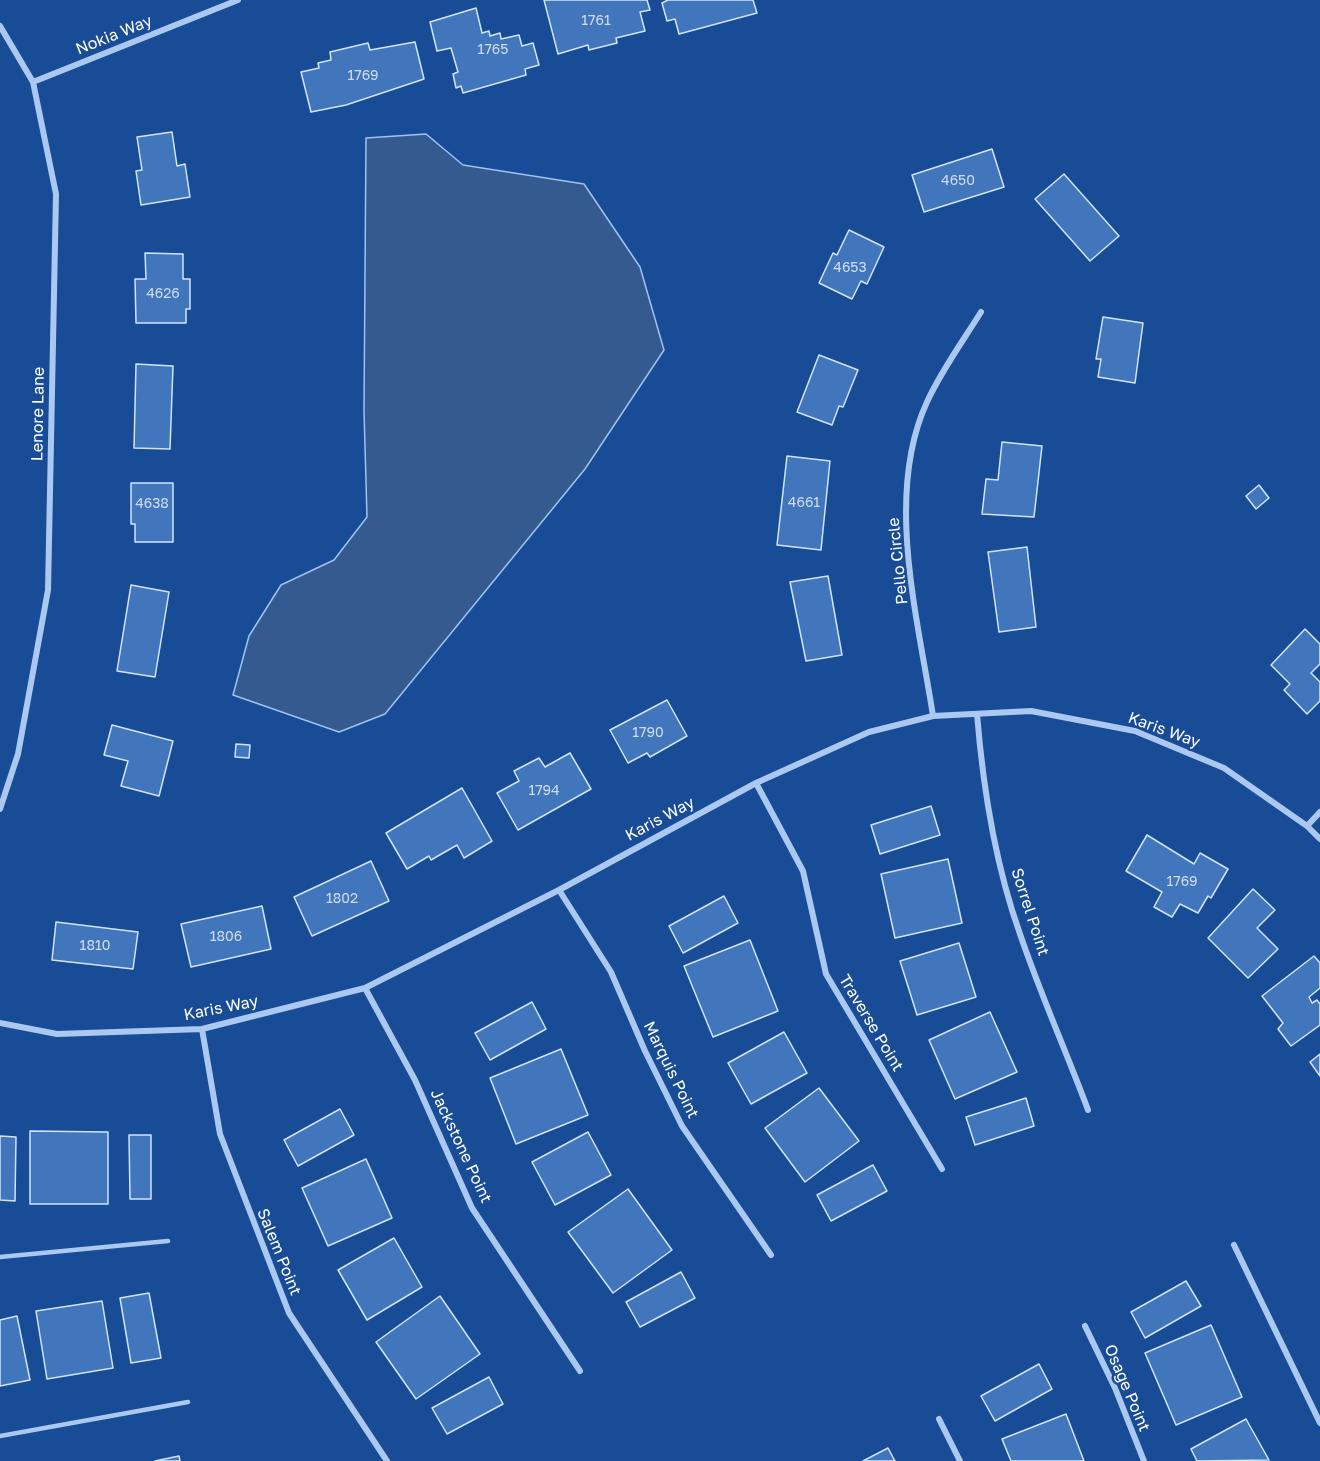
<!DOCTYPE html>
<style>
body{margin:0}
canvas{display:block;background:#194c96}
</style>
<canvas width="1320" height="1461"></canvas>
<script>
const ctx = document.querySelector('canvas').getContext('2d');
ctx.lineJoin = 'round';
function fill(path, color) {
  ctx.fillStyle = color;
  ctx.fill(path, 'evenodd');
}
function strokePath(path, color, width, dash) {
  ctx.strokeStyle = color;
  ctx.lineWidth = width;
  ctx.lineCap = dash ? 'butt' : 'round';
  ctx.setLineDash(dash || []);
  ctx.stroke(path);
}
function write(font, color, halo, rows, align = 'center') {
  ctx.font = font + ' "Golos Text",sans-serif';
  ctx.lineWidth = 5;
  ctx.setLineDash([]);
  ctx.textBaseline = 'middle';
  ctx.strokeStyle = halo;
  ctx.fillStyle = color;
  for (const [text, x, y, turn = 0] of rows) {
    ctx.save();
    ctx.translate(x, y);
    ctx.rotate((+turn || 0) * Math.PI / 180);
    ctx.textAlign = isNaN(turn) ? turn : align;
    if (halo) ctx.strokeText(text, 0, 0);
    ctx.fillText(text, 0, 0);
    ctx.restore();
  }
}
const water = new Path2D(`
 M426,134L463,165L584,184L640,267L664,350L585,469L385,714L339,732L233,695L249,636L281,585L334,560L367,517L364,411L366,138Z`);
fill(water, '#355a90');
strokePath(water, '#9ec3f3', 1.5);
const building = new Path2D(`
 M544,0H647L650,10L640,12L645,31L616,38L617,43L589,50L588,45L558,54Z
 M668,0H753L757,13L679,34L675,19L667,21L662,3Z
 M476,8L482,33L489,31L490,36L500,33L501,39L519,35L522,46L533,43L539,65L525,69L526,75L463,93L461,86L456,88L453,74L458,72L451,48L437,51L430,22Z
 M415,42L424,79L346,105L311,112L301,72L319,68L318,63L331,60L330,52L368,43L370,50Z
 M172,132L177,166L185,164L190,197L141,205L136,171L142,170L137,137Z
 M992,149L1004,187L924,212L912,175Z
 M1064,174L1119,236L1090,261L1035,199Z
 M849,230L884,247L867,284L861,281L852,299L819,283L833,253L837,255Z
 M145,253L183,254V279H190V309H186V323H136L135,279H146Z
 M1103,317L1143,323L1135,383L1098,377L1101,359H1096Z
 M819,355L858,370L843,407L839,406L832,425L797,412Z
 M136,364L173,366L170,449L134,448Z
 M1002,442L1042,446L1034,517L982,514L986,479L998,480Z
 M787,456L830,461L821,550L777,545Z
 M131,483H173V542H135V524H131Z
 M1259,485L1269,498L1256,509L1246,496Z
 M1027,547L1036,627L999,632L988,552Z
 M828,576L842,655L806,661L790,582Z
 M131,585L169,592L155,677L117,671Z
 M1305,629L1320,644V664L1311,673L1320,682V701L1307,714L1284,690L1290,684L1271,665Z
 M667,700L687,736L650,757L647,753L628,763L610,730Z
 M112,725L173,741L159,796L121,786L128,761L104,755Z
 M236,744L250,745L249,758L235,757Z
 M570,753L591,789L518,830L497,793L519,781L514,771L539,758L545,767Z
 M462,788L492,841L464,858L457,845L431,860L429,856L407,869L386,833Z
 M931,806L940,835L880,854L871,825Z
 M1147,835L1194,864L1200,853L1228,869L1211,898L1208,896L1198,913L1180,904L1172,917L1154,907L1162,892L1126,871Z
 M948,859L962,923L895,938L881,874Z
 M371,861L389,901L312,936L294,897Z
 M1253,889L1275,910L1257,928L1278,949L1248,978L1208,938Z
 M724,896L738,923L683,953L669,926Z
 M262,906L271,949L191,967L181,924Z
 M56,922L138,932L133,969L52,960Z
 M750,940L778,1011L713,1037L684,966Z
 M959,943L976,997L917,1015L900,961Z
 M1314,956L1320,963V988L1309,997L1312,1003L1317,1000L1320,1004V1025L1291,1046L1278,1029L1283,1023L1262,996Z
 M532,1002L546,1029L490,1060L475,1033Z
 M990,1012L1017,1072L955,1099L929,1040Z
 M784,1032L807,1073L751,1104L728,1063Z
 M561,1049L588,1115L516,1144L490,1078Z
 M1320,1054V1076L1310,1062Z
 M819,1088L859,1141L805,1182L765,1128Z
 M1026,1098L1034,1126L975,1145L966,1117Z
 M340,1109L354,1135L298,1166L284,1140Z
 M30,1131L108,1132V1204H30Z
 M588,1132L611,1175L555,1205L532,1162Z
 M129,1135H151V1199H130Z
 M0,1136L16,1137L15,1201L0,1200Z
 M366,1159L392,1218L328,1246L302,1188Z
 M873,1165L887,1191L831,1221L817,1195Z
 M628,1189L672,1250L613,1293L568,1232Z
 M394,1238L422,1287L367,1320L338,1270Z
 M681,1272L695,1298L640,1327L626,1302Z
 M1186,1281L1201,1306L1145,1338L1131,1312Z
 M149,1293L161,1358L131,1363L120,1298Z
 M440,1296L480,1354L416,1399L376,1342Z
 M102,1301L113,1368L47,1379L36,1311Z
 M17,1316L30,1380L0,1386V1320Z
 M1211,1325L1242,1397L1176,1425L1145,1353Z
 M1039,1364L1052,1389L995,1421L981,1396Z
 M489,1377L503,1404L447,1434L432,1408Z
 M1066,1414L1084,1461H1011L1002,1439Z
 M1246,1419L1269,1460L1197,1461L1191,1449Z
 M888,1448L895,1461H863Z
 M179,1456L180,1461H155Z`);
fill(building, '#4176bd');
strokePath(building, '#d2e4fb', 1.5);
strokePath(new Path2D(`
 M0,1257L168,1241
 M0,1436L188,1402`), '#abc9f0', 4.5);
strokePath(new Path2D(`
 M0,26L33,82L56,194L48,590L18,754L0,809
 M33,82L238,0
 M977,714C983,788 995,864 1020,934C1040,993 1066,1051 1088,1110
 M933,716C918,618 884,495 927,402C941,371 963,341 981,312
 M756,783L803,871L826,974L942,1169
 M1307,826L1320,812
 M559,890L611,972L645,1051L682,1126L771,1255
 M365,988L415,1080L472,1208L580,1371
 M0,1023L57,1034L202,1029L365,988L559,890L756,783L869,732L933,716L1031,711L1135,731L1224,768L1307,826L1320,839
 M202,1029L220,1134L289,1313L387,1461
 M1234,1245L1320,1423
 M1085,1326L1115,1388L1144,1461
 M939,1419L960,1461`), '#abc9f0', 6);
write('14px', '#d0ddee', null, [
 ["1761",596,21],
 ["1765",493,50],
 ["1769",363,76],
 ["4650",958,181],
 ["4653",850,268],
 ["4626",163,294],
 ["4661",804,503],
 ["4638",152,504],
 ["1790",648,733],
 ["1794",544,791],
 ["1769",1182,882],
 ["1802",342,899],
 ["1806",226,937],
 ["1810",95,946]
]);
write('16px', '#fff', '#194c96', [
 ["Nokia Way",114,35,-22],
 ["Lenore Lane",38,414,-89],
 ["Pello Circle",898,561,-96],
 ["Karis Way",1164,730,20],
 ["Karis Way",660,819,-28],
 ["Sorrel Point",1030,912,72],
 ["Karis Way",221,1008,-11],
 ["Traverse Point",871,1023,59],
 ["Marquis Point",671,1070,64],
 ["Jackstone Point",461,1146,65],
 ["Salem Point",279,1252,68],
 ["Osage Point",1127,1388,67]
]);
</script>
